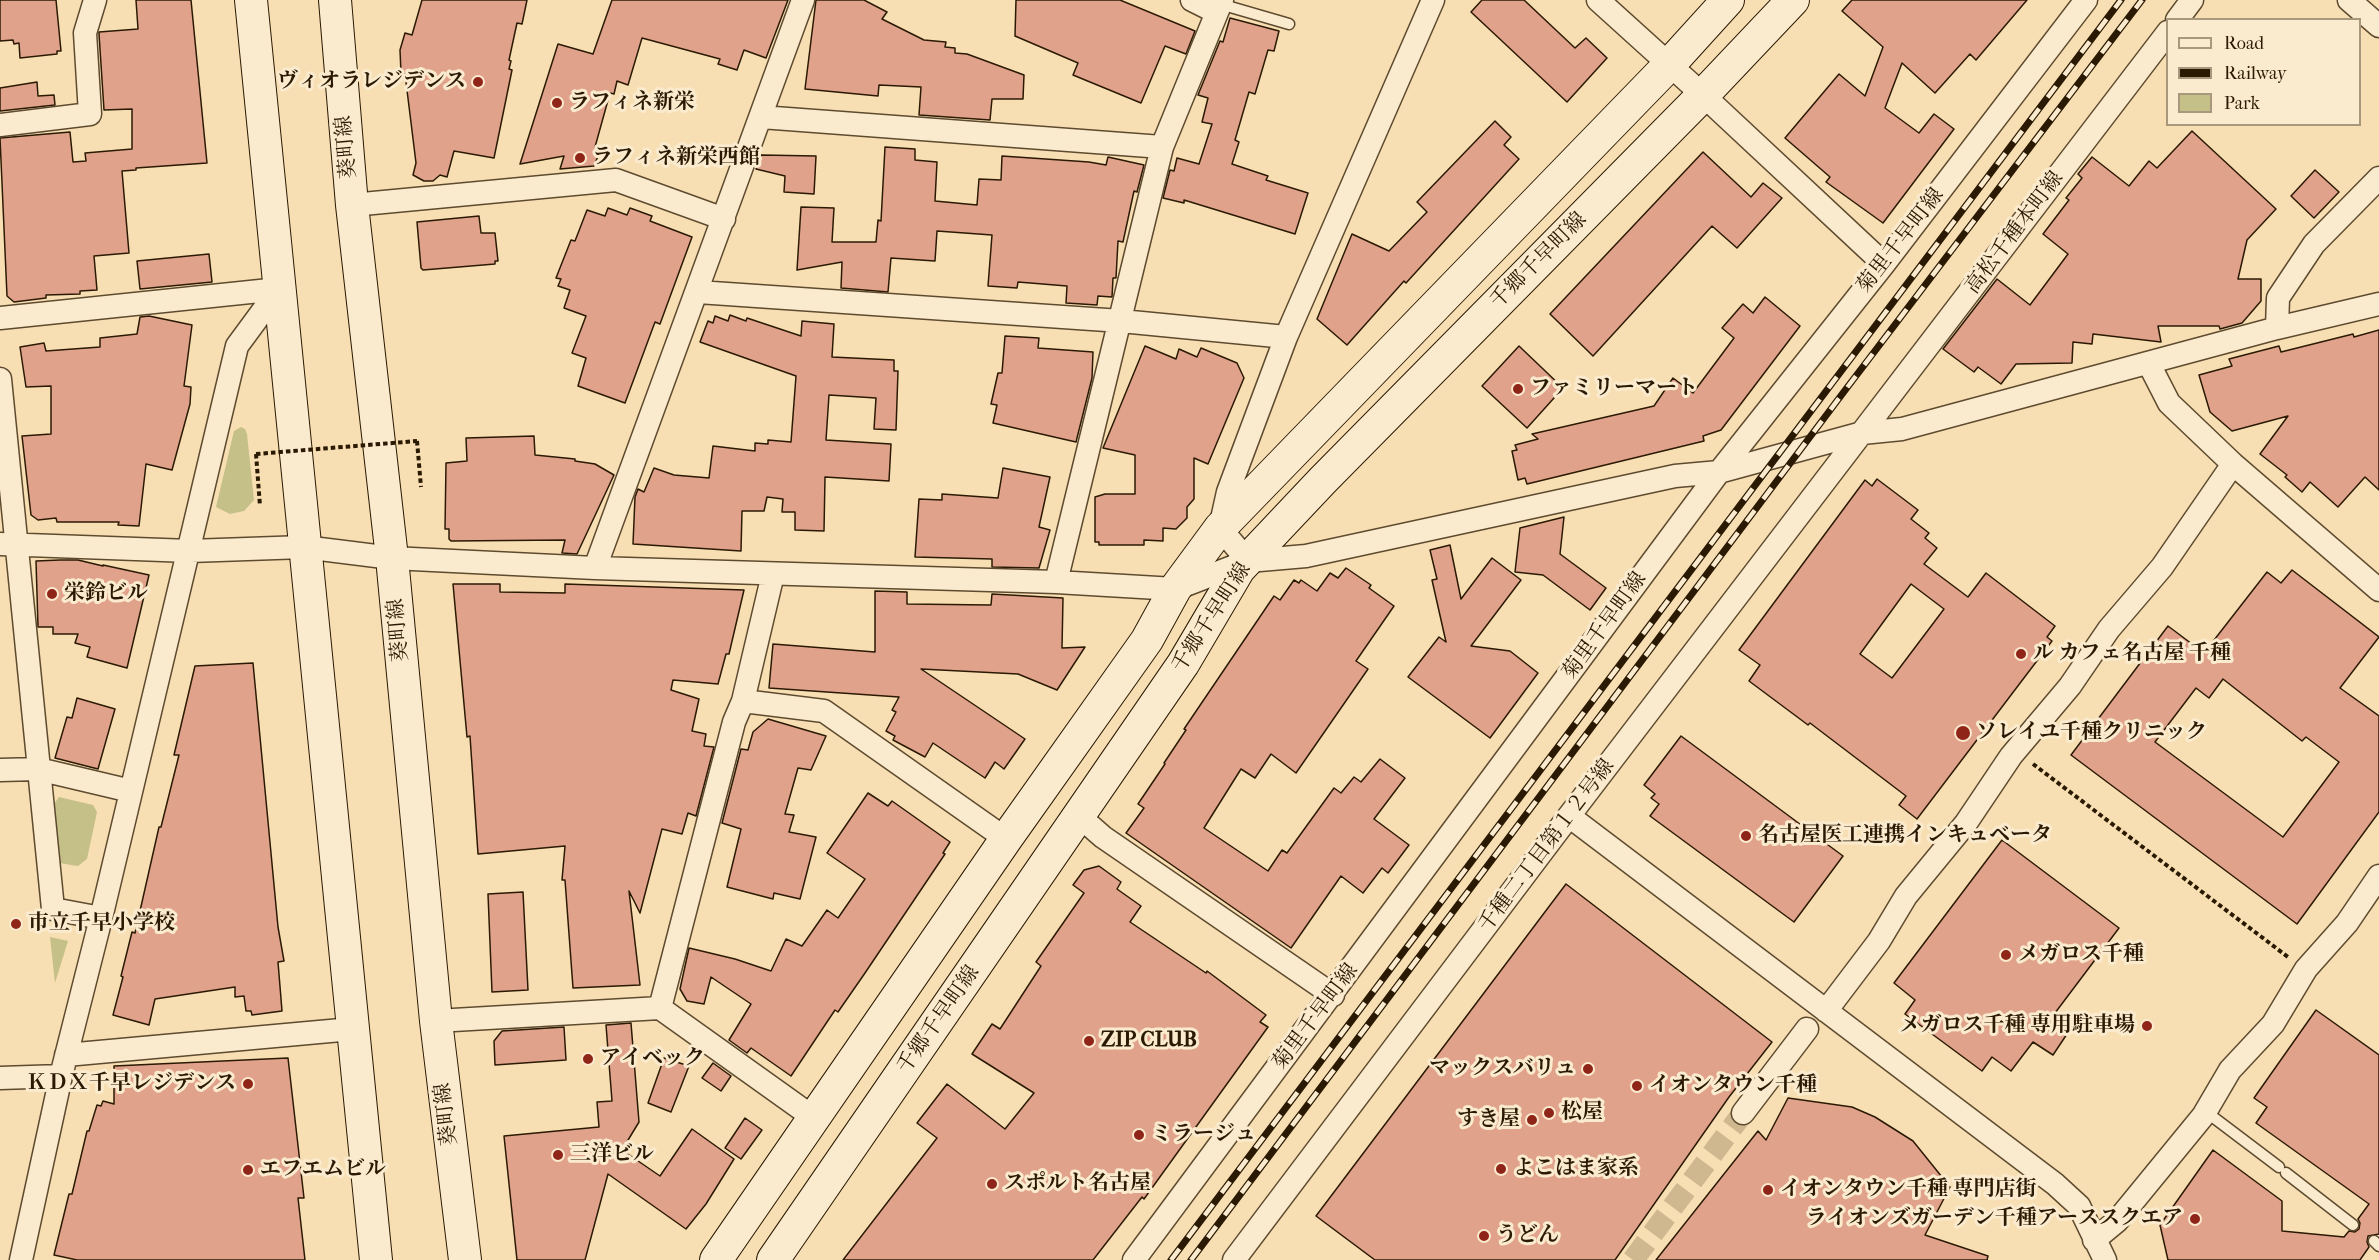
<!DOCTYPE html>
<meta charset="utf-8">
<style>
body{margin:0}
#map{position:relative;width:2379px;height:1260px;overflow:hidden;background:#f8dfb3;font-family:"IM FELL French Canon",serif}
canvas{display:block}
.legend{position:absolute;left:2166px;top:18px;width:195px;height:108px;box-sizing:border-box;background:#faeace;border:2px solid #a7977d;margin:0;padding:8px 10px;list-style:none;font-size:18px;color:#2b1a03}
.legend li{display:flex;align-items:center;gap:12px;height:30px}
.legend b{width:30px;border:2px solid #a7977d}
</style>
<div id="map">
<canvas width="2379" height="1260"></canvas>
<ul class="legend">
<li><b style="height:8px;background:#faeace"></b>Road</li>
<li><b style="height:8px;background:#2b1a03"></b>Railway</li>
<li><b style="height:16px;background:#c5c088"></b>Park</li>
</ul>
</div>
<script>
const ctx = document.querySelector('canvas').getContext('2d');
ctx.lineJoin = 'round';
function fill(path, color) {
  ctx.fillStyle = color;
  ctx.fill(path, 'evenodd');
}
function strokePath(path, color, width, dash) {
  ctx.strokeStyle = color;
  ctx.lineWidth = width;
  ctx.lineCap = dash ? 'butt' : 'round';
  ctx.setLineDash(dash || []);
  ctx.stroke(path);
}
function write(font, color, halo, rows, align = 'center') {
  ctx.font = font + ' "IM FELL French Canon","Noto Serif JP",serif';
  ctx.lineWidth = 6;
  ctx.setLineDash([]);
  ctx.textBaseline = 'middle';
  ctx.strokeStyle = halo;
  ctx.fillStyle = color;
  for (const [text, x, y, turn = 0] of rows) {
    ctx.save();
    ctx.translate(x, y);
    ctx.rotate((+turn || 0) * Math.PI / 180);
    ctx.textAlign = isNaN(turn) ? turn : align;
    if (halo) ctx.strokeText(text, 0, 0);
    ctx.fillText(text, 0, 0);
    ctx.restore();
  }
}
fill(new Path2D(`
 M241,427L245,429L247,434L254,500L244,511L230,514L216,507L234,431Z
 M59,797L93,805L97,812L87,859L78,866L59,863L53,805Z
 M50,937L68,941L55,983Z`), '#c5c088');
const building = new Path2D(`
 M0,0H56L61,51H57V54L20,58L19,43L14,44L13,40L0,41Z
 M136,0H191L207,163L136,168V170L122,171L129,253L94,256L97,290L80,291V294L46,295V298L14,302L7,296L0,138L70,132L73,162L86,161L85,153L132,149V109L104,110L99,34V32L138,29Z
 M422,0H527L522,24L517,23L509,60L511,61L509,69L512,70L494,158L454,151L447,177L440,175L433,181H424L413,175L416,163L405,74L401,73L400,50L405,33L412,35Z
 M612,0H788L766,58L744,50L737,70L718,64L720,59L642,38L628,85L617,81L614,94L610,93L595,147L601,149L594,166L560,169L564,156L520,164L558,44L593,54Z
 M816,0H864L887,12L882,19L924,40L946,42L945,47L955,48V53L967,54L1024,75L1023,99H992L990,120L919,115L921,87L879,85L878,96L805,89Z
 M1016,0H1120L1195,31L1186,54L1165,46L1141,103L1073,75L1078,63L1015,36Z
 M1482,0H1524L1575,48L1586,38L1607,58L1567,102L1471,12Z
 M1852,0H2027L1976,60L1970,54L1935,93L1902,63L1885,108L1919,133L1934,114L1954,129L1883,223L1826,182L1830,177L1785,138L1839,74L1865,96L1883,47L1842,11Z
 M1230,18L1279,31L1274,51L1268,50L1255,94L1249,92L1235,140L1239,142L1232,164L1268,176L1266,180L1308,193L1295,234L1184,200V203L1163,198L1170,170L1174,171L1177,158L1199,164L1212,124L1202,122L1208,98L1198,95L1220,41L1223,42Z
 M37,82L38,96L54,95L55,105L0,111V88Z
 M1495,121L1511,137L1504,145L1519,159L1406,283L1404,281L1347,345L1317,319L1352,234L1389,251L1427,212L1417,202Z
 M2192,131L2276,209L2247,240L2238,279H2261V301L2242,323L2220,329L2219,326H2158L2161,342L2093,334L2092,344L2073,342L2072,363L2016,364L2001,384L1978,367L1974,372L1943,349L1997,279L2030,305L2068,254L2043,234L2069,200L2066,198L2082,178L2078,174L2092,157L2129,186L2149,161L2157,168Z
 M885,147L915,149V160L937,162L935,201L977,205L979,179L1001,180L1002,156L1089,162L1106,165L1108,157L1144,165L1137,192L1134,191L1123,242L1118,241L1116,278H1113L1112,297L1098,296L1097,305L1066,303L1067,286L1018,282L1017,288L988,286L992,235L937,231L935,261L891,258L888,292L841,288L842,262L797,270L801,207L834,208L832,242H876L878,220L881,221Z
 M1703,152L1751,197L1763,183L1782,198L1737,248L1712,226L1593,356L1550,314Z
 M761,155L816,156L814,194L784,192L785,176L756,169Z
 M2315,170L2339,192L2314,218L2291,196Z
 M608,208L627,215L630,208L652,216L650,221L692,237L660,324L655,322L625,403L578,386L586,358L572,353L586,316L564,308L570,290L558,286L561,279L556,278L571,240L575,241L587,210L605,216Z
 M479,216L481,233H495L498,261H495V264L423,270L421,268L417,222Z
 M209,254L212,282L140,289L137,261Z
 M1765,297L1800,326L1721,430L1703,436L1704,441L1527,484L1525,478L1518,480L1512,451L1517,450L1515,445L1538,439L1532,434L1654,406L1673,378L1693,393L1734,338L1722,328L1743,304L1753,313Z
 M730,315L746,321L747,318L801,336L802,321L834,324L832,357L894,360V371H898L896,430L874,429L876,398L829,395L826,440L891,444L889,481L825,477L824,531L795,530V512H782L783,499L767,497L764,511H742L741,551L633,544L635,497L638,489L644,492L654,468L674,475L709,478L713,446L755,451V443L768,444V440L791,442L796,376L700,342L708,321L713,323L715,316L728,321Z
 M149,316L192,325L184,386L191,387L190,404L172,470L146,464L139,526L118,525L119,522H57L56,518L38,520L31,515L22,436L51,434V386L26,387L20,347L44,343L46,351L100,347V338L137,334L140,317Z
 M2379,330V490L2365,477L2338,507L2310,482L2302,492L2285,477L2287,475L2260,454L2288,416L2232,431L2210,412L2199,375L2232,366L2229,359L2279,346L2281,352L2353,334L2354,337Z
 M1005,336L1039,338L1038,348L1093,352L1092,378L1076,442L993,423L997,405L991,404L998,373H1002Z
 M1145,346L1176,359L1179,349L1197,357L1201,348L1237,363L1244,378L1208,464L1194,458V499L1187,507V518L1176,529L1163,528V541L1144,540V545H1099V542H1095V497L1105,494H1135V455L1103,448Z
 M1519,346L1563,388L1527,428L1482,386Z
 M534,436L535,455L575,459V461L595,464L614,475L577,554L562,553L565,540L451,541L449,539V529H445L446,463L467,461L466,438Z
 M1003,468L1050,477L1039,527L1050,530L1039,568L992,567V559L915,557L919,499L942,500V494L998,498Z
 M1877,479L1918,510L1911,519L1929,533L1925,538L1937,548L1924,564L1968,597L1986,573L2055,626L2047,637L2052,641L1917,819L1899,805L1906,796L1810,723L1808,725L1749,681L1760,665L1739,650L1865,480L1872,486ZM1911,584L1944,609L1892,678L1860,654Z
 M1564,517L1560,554L1606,588L1590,610L1543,575L1515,572L1520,528Z
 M1450,545L1461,599L1492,558L1521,580L1471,646L1510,651L1538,673L1490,738L1408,677L1439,637L1446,642L1432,580L1437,579L1430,550Z
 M60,560H78L103,566V565L149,575L127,668L87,657L90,647L75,643L78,634H53V627H38L36,561Z
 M1346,568L1371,585L1369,588L1394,606L1356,661L1368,669L1296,773L1271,754L1255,778L1241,769L1204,828L1268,871L1282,850L1287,853L1334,788L1341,793L1354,777L1361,782L1380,759L1405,778L1374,819L1409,845L1388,873L1382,868L1363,893L1341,876L1291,948L1126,833L1144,808L1138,804L1165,764L1164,763L1186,730L1184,729L1274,596L1280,600L1294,580L1299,583L1301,580L1317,591L1330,573L1338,578Z
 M2292,570L2379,637L2340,688L2379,716V812L2297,924L2071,755L2168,626L2204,653L2267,572L2281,583ZM2223,679L2302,741L2306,737L2339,762L2283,837L2155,742L2196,688L2209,698Z
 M453,584H500V592L565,593V584L744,590L729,654H726L718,684L673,680L671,690L699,699L692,731L706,734L704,746L714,747L696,816L688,813L682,834L662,829L640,913L629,891L640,985L573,988L565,880H562L565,846L478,854L470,736L467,737Z
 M875,591L907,592V604L991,605L992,594L1063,598L1062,648L1085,647L1057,690L1018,674L921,669L1025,739L1004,769L995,762L985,778L933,743L925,757L893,740L895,736L886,731L896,712L892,710L899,697L769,688L773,644L875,652Z
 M253,663L278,927L284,961L278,962L282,1011L252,1015L251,1011H246L244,996L235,997V987L155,999L149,1025L113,1015L123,977L121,976L132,932L135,933L159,827H161L179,755H174L195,666Z
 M77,698L115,709L98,769L55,758L67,717L72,718Z
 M768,719L826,736L811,770L798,768L785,814L794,815L789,832L816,837L800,899L774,893L773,899L727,887L741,829L722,823L741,749L748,750L753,732Z
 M1681,736L1843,856L1794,922L1650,816L1659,804L1651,798L1655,794L1644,785Z
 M868,793L888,806L892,801L950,842L943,853L945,854L865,973L838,1012L835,1010L791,1076L751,1048L747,1053L729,1040L751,1004L711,977L704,1004L687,1001L680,989L689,948L735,959L771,971L786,939L802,946L827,910L838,918L865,879L827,853Z
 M2002,840L2119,928L2055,1013L2073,1025L2053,1055L2033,1042L2011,1071L1992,1057L1982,1071L1905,1014L1915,1000L1894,983Z
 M1099,866L1121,882L1117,889L1141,906L1130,922L1206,973L1207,971L1266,1015L1260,1022L1268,1027L1144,1199L1142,1197L1093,1260H843L937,1138L917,1123L947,1084L1005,1129L1034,1093L972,1054L992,1024L1000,1029L1041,966L1036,962L1084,893L1073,885L1084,870Z
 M1566,884L1772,1042L1729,1097L1615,1260H1375L1316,1216Z
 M523,892L528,990L492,992L488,894Z
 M2316,1010L2379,1055V1234L2368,1236L2367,1242L2369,1247L2360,1260H2168L2160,1225L2213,1150L2282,1201V1231L2344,1237L2349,1231L2355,1232L2359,1229L2360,1223L2358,1219L2369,1204L2256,1123L2267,1107L2254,1098Z
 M631,1023L639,1122L622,1150L660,1176L692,1129L734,1159L706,1204L686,1229L608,1174L585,1260H517L504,1136L599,1127L597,1102L612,1101L606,1025Z
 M564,1027L566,1060L495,1065L494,1041L502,1031Z
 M288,1058L304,1198H298L305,1260H77L54,1255L69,1194H72L87,1131H89L97,1105L101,1106L103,1101L114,1104V1066Z
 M664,1058L689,1066L671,1112L648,1103Z
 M713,1063L731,1076L721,1091L702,1078Z
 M1788,1098L1852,1107L1875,1117L1913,1141L1950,1187L1925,1235L1988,1256L1987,1260H1656L1758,1131L1766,1140Z
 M745,1118L762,1130L741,1159L725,1148Z`);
fill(building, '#e1a28b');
strokePath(building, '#2b1a03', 1.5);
strokePath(new Path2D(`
 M1633,1260L1743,1113`), '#cfb890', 22, [22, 11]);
const lane = new Path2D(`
 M1220,4L1289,24
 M2205,1111L2279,1167
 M2286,1173L2353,1225
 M2374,1241L2379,1246`);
const street = new Path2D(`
 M1192,0L1216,12
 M1598,0L1703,95L1884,264
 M2349,0L2379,26
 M2177,20L2192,0
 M761,117L1162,147
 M0,125L90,114L85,33L95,0
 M352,205L616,180L724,219
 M698,292L1121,321L1286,337
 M0,318L279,289
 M2277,328L2278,298L2314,244L2379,178
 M2149,364L2169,403L2233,464L2379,590
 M0,379L53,909L101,918
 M0,544L190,551L304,547L392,558L595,568L1056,582L1175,589L1248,561L1306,556L1675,476L1719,472L1862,433L1902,429L2277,328L2379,304
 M1248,561L1220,528L1228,492L1286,337L1433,0
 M595,568L803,0
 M1056,582L1162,147L1222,0
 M743,701L824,711L1006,839
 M0,770L38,769L131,791
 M1079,816L1103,837L1333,995
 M1569,816L2055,1184L2079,1206L2105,1260
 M660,1008L734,722L743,701L773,574
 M1826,1011L1879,941L1906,896L1966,823L2011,756L2070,686L2109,629L2162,567L2233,464
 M436,1021L660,1008L814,1118
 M66,1055L352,1029
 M0,1078L61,1076
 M1743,1113L1807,1029
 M2094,1240L2117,1221L2203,1116L2230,1070L2273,1024L2306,969L2347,923L2379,876
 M21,1260L61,1076L101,918L237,346L279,289
 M1134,1260L1719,472L1884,264L2086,0
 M1234,1260L1569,816L2168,32`);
const secondary = new Path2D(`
 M251,0L376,1260
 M335,0L352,205L392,558L436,1021L465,1260
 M716,1260L1006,839L1147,640L1175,589L1220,528L1669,65L1728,0
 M773,1260L1183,664L1239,569L1323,480L1703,95L1793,0`);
strokePath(lane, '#5e4b2f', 13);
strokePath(street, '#5e4b2f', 25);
strokePath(secondary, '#2b1a03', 34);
strokePath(new Path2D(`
 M417,441L421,487
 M256,454L260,506
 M2033,764L2288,957`), '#2b1a03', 4, [4.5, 3]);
strokePath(lane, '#faeace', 10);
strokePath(street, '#faeace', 22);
strokePath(secondary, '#faeace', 32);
const rail = new Path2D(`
 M1171,1260L2121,0
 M1191,1260L1846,389L2142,0`);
strokePath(rail, '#2b1a03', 7);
strokePath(rail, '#faeace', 4.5, [14]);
strokePath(new Path2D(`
 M256,454L417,441`), '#2b1a03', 4, [4.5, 3]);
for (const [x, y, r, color] of [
 [478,82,6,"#8f2418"],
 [557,103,6,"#8f2418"],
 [580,158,6,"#8f2418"],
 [1518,389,6,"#8f2418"],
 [52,594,6,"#8f2418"],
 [2021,654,6,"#8f2418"],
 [1963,733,8,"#8f2418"],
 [1746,836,6,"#8f2418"],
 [16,924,6,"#8f2418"],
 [2006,955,6,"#8f2418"],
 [2147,1026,6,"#8f2418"],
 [1089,1041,6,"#8f2418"],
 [588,1059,6,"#8f2418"],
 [1588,1069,6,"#8f2418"],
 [248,1084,6,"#8f2418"],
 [1637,1086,6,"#8f2418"],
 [1549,1113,6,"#8f2418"],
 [1532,1120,6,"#8f2418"],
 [1139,1135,6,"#8f2418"],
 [558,1155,6,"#8f2418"],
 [1501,1169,6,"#8f2418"],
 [248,1170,6,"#8f2418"],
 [992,1184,6,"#8f2418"],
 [1768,1190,6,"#8f2418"],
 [2195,1219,6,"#8f2418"],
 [1484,1236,6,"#8f2418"]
]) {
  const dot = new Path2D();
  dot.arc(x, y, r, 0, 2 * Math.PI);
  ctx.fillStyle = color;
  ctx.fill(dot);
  strokePath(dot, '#faeace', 2);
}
write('bold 21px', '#2b1a03', '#faeace', [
 ["ヴィオラレジデンス",466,82,"right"],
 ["ラフィネ新栄",569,103],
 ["ラフィネ新栄西館",592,158],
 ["ファミリーマート",1530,389],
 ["栄鈴ビル",64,594],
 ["ル カフェ名古屋 千種",2033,654],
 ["ソレイユ千種クリニック",1976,733],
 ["名古屋医工連携インキュベータ",1758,836],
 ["市立千早小学校",28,924],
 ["メガロス千種",2018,955],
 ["メガロス千種 専用駐車場",2135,1026,"right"],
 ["ZIP CLUB",1101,1041],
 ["アイベック",600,1059],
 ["マックスバリュ",1576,1069,"right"],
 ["ＫＤＸ千早レジデンス",236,1084,"right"],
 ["イオンタウン千種",1649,1086],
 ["松屋",1561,1113],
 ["すき屋",1520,1120,"right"],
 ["ミラージュ",1151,1135],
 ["三洋ビル",570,1155],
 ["よこはま家系",1513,1169],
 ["エフエムビル",260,1170],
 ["スポルト名古屋",1004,1184],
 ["イオンタウン千種 専門店街",1780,1190],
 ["ライオンズガーデン千種アーススクエア",2183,1219,"right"],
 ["うどん",1496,1236]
], 'left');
write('21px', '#2b1a03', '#faeace', [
 ["葵町線",347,147,-95],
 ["高松千種本町線",2015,233,-53],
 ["菊里千早町線",1901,241,-52],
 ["千郷千早町線",1539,261,-45],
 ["千郷千早町線",1212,618,-57],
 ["菊里千早町線",1605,626,-54],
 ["葵町線",399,630,-95],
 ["千種二丁目第１２号線",1547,846,-53],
 ["菊里千早町線",1316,1017,-53],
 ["千郷千早町線",939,1020,-55],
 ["葵町線",447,1114,-97]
]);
</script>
